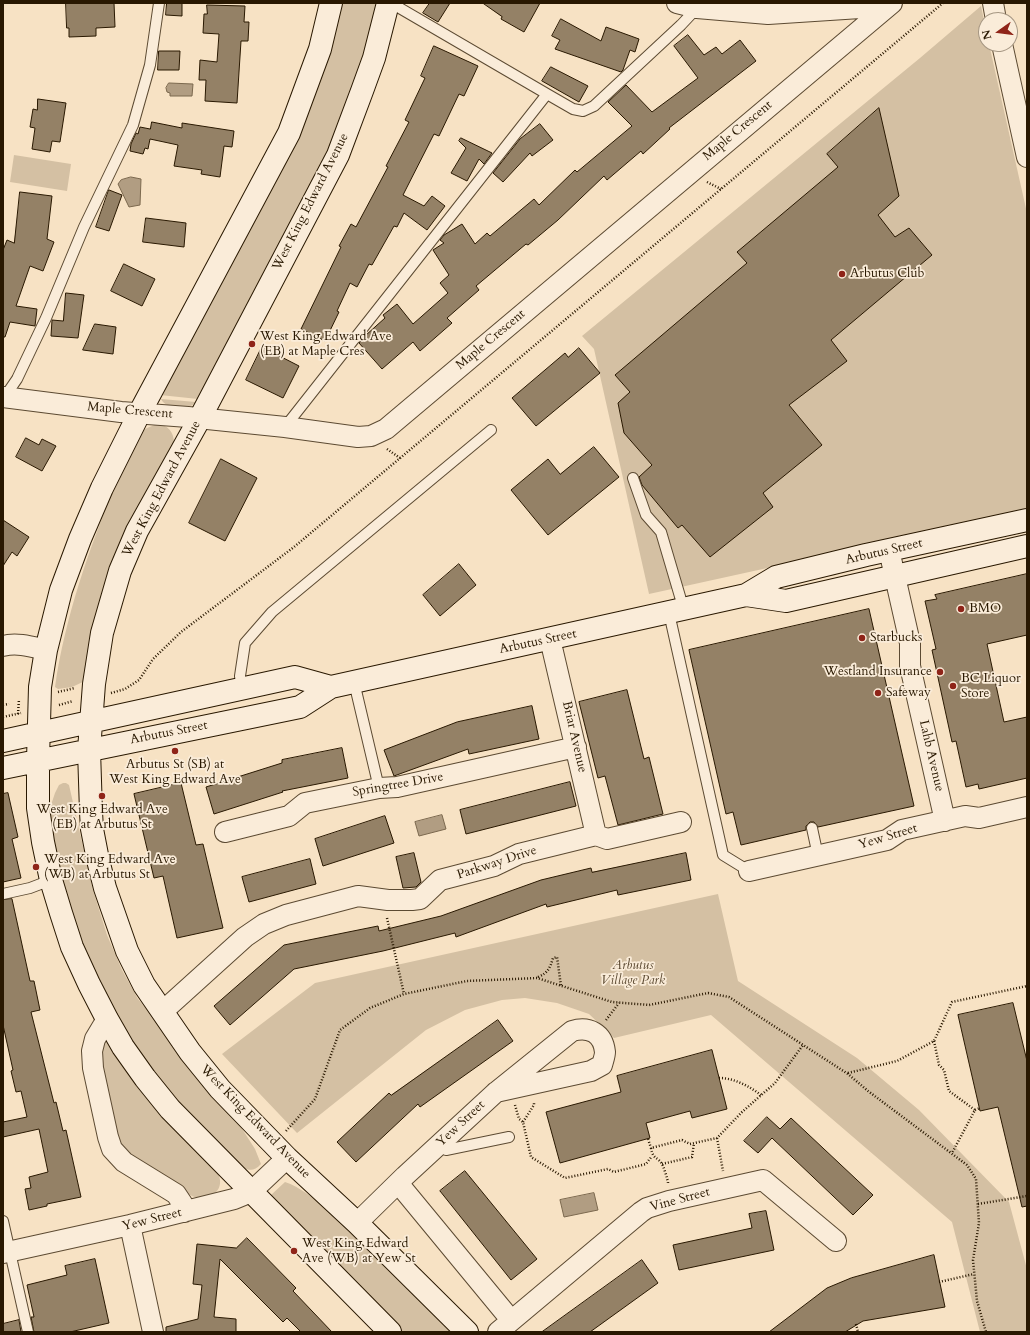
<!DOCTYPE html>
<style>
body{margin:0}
#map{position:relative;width:1030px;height:1335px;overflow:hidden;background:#f7e2c4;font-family:Cardo,serif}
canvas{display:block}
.frame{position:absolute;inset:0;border:4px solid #291801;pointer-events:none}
.north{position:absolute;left:978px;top:12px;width:40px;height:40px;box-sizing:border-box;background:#faecd9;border:1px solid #a69783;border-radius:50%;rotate:256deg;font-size:11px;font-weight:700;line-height:16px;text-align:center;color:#291801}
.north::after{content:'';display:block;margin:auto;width:14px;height:18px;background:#8f2418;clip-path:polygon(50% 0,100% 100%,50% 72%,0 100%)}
</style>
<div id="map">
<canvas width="1030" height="1335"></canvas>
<div class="frame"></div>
<div class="north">N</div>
</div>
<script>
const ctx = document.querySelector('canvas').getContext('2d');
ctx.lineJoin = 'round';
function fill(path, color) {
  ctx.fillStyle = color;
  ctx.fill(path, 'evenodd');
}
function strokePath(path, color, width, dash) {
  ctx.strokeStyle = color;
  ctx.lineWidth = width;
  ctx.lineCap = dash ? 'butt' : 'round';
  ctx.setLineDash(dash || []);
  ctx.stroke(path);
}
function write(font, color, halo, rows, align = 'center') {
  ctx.font = font + ' Cardo,serif';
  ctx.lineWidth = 3.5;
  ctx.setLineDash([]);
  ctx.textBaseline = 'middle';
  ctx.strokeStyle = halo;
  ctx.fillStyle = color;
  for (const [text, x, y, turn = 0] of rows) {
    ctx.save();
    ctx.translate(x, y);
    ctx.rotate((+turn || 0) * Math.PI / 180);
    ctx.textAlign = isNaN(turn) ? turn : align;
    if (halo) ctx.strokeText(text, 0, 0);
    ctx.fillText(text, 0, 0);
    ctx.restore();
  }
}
fill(new Path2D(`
 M340,3H378L367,45L333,141L198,399L160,395Z
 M981,6L986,30V44H989L1027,213V511L649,594L594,349L582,336L920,58Z
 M14,155L71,164L67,191L10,182Z
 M161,399L196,402C190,411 165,409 161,399Z
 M157,424C168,425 174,432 174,443L127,526L115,557L85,681L72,687L58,689L55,687C65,617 89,549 116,483C124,466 133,449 142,431L147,428Z
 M63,783H66L69,785L93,890L107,935L122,970L138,999L230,1110L255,1149L261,1164C252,1174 246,1169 236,1164L168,1094L132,1045L81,945L59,877L49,818L51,805L55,793L59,785Z
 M718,894L738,981L857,1058L919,1110L1009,1202L1027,1269V1332H980L952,1222L711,1015L614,1038L589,1014L557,1003L525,998L502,1000L465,1010L426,1030L297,1133L222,1054L315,983Z
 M103,1040H107L217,1171C225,1186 217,1197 200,1198C195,1198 190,1195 185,1192L127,1155L117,1143L99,1060Z
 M285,1182C313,1191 352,1233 373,1254C399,1280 425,1306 451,1332H402L272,1201L271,1195Z`), '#d4c0a3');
const water = new Path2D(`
 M169,83L193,84L192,96H170V93L167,92L166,88Z
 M131,177L141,179L140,205L129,207L118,184L121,180Z
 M442,815L446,829L419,836L415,822Z
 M594,1193L598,1210L564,1217L560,1200Z`);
fill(water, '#b19d82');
strokePath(water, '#7b684e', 1);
const building = new Path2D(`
 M66,3H114L115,27L96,28V36L69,37V28H67Z
 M167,3H182V16L166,15Z
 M430,3H450L438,22L423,13Z
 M483,3H540L524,32L501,19L502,17Z
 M207,5L245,6L244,22H249L248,41H241L237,103L205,101L206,80H199L200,60L217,62L219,34L203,33L204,14H207Z
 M561,19L601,41L606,27L639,39L635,52L630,50L623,70L621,72L555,49L560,40L552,36Z
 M688,35L704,55L716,47L722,54L740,40L756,61L669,128L670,129L643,154L641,151L607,180L604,176L558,220L528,245L526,244L476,286L479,290L447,318L452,323L420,351L413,342L382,369L359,343L366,335L385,318L383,315L397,304L413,324L448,293L440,283L449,275L433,250L444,243L440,240L444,235L462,224L475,244L487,233L490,236L534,199L539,205L575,170L577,172L632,126L608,102L626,85L652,112L698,78L674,46Z
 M434,46L478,66L464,96L459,94L439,136L434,134L403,195L424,206L432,196L445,206L427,230L404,213L397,227L394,226L372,265L369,264L357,287L350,283L337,311L339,312L325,341L301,329L341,247L339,246L351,224L356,227L388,167L386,166L409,122L405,120L425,78L421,76Z
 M159,51H180L179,70H158Z
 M551,67L588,86L579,102L542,81Z
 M38,99L66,103L60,142L52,141L50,152L32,149L35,128L30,127L33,109L37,110Z
 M879,108L899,196L878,215L895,237L909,228L932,255L831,340L847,361L789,405L822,445L763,493L773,507L710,557L682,525L678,528L642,485L639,477L652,465L624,433L618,403L630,392L615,375L747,263L737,252L838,167L827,154Z
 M152,122L182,128V123L234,131L232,147L224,146L220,177L201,174L202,170L174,166L178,145L150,139L148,149L145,148L143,154L130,151L131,144L136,133L138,134L140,127L150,129Z
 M540,124L553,140L532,156L530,153L503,182L493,173L520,139Z
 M461,138L492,153L484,164L479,159L467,181L451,173L466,148L459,141Z
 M109,190L122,195L109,231L96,227Z
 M20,192L52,196L47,239L54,242L43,271L30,266L16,306L37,309L35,326L10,322L5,337H3V250L7,240L14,243Z
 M146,218L186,223L184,247L143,242Z
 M124,264L155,279L142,306L111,291Z
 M66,293L84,295L78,338L51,336L52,320L63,321Z
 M95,324L116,327L113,354L83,350Z
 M262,347L299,366L283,398L246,380Z
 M579,348L600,373L536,426L512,398L565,353L568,357Z
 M26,438L39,445L42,439L56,446L42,471L16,457Z
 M594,447L619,477L548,535L511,490L548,459L560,474Z
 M221,459L257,478L225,541L189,523Z
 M3,520L29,537L17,556L12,552L3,566Z
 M459,564L476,585L440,616L423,595Z
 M1027,574V635L987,644L1004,722L1027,717V778L979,789L978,784L966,787L956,741L952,742L932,650L936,649L925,601L937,599L935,595Z
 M869,609L914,806L818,827L814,822H810L806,826V830L741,845L733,812L726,814L689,650Z
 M627,690L644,759L649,757L663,814L618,825L605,776L598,778L579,702Z
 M532,706L539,739L469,754L468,749L394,776L384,750L457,722Z
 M342,748L348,778L282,791L283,792L214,814L206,787L282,763V760Z
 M570,782L576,806L466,834L460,810Z
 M181,783L196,845L203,844L223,928L177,938L163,876L154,878L134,794Z
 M8,793L18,837L12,839L21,878L3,882V794Z
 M385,816L394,843L323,866L315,839Z
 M414,853L421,882L416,887L403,888L396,857Z
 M686,853L691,880L618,895L617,890L547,907L546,904L456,937L455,933L383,951L294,969L230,1025L214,1006L284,945L378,926L379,931L441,916L541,880L591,868L592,872Z
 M310,859L316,884L249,902L242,877Z
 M12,899L30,981H34L40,1010L31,1012L54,1103L56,1102L63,1131L66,1130L81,1197L47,1204V1206L29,1210L25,1189L31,1188L29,1177L48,1172L39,1129L3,1137V1122L27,1117L21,1091L16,1092L11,1071L13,1070L3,1025V900Z
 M1013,1003L1027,1061V1206L1022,1207L998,1107L980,1111L958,1015Z
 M498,1020L513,1041L420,1107L418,1104L356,1162L337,1142L389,1093L391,1095Z
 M712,1050L727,1109L692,1118L690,1111L646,1123L650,1138L560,1163L546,1112L621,1092L617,1076Z
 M767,1117L780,1129L791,1118L873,1195L853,1215L772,1138L758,1153L744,1141Z
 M465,1171L537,1259L511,1280L440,1191Z
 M766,1211L774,1250L679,1270L673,1245L752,1228L749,1214Z
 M247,1238L296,1288L293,1291L332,1332H301L287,1318L283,1322L220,1259L214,1317L236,1319V1332H166V1327L198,1319L202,1285L193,1284L197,1244L236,1248Z
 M934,1255L945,1307L863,1321L845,1332H769L827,1288L851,1278Z
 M95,1259L109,1323L70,1332H34L31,1317H34L27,1285L67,1275L65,1266Z
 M642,1260L658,1283L590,1332H542Z
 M19,1320L21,1332H3V1324Z`);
fill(building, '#948166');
strokePath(building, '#291801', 1);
const service = new Path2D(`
 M391,3L547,94
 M4,398L17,379L46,318L84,227L133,125L150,65L159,3
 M285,427L547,94L573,109L583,111L594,106L681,25L697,8
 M633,478L646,515L661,532L684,610
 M669,613L723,855L749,871
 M354,682L379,788
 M242,689L240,676L245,643L272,612L491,430
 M812,828L818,856
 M3,894L30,888L51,880
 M439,1144L446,1150L509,1137
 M3,1221L28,1332`);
const minor = new Path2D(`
 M677,3L697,8L768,14L860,8C867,9 872,10 877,15
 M993,3L996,20
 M1002,44L1027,157
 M3,397L121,412L188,417L285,427L358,437L371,436L386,429L892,3
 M889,550L910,643V666L945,821
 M550,639L596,835
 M3,646C17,642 33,647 46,650
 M225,832L289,816L305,803L379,788L397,787L576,747
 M749,871L887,840L902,830L965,816L979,818L1027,807
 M162,1012L245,937L264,924L286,915L358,896L388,900H412L420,899L440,880L494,866L519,854L596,835L607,839L681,822
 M107,1019L95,1039L92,1051L93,1068L108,1137L112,1149L124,1162L176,1194L182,1203L184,1212
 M398,1183L511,1320
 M357,1223L405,1176L495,1093L572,1031C589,1026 603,1033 605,1052C605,1056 603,1061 602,1065L591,1071L496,1092
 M130,1225L153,1332
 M3,1253L130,1225L234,1199L251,1192L287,1158
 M498,1332L641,1212L647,1208L669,1201L763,1180L836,1241`);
const secondary = new Path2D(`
 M331,3L320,49L289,133L139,414L102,488L80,539L61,590L46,650L40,687L38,760V808L43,842L51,880L61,913L72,947L89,984L107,1019L123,1047L145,1078L170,1109L390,1332
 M388,3L374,58L362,91L338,155L200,418L137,531L120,571L102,633L94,684L89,750L91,812L92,829L98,860L105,888L127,951L144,985L190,1052L220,1089L287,1158L357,1223L467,1332
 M746,595L786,601L1027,546
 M3,741L295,677L331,687
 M3,768L300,707L331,687L746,595L776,577L866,555L1027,520`);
strokePath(service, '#5c4a32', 12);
strokePath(minor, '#5c4a32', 22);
strokePath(secondary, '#291801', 24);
strokePath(new Path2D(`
 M707,182L721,189
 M387,449L400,458
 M58,692L75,688
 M111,693L125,689L139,680L153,659L181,632L294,547L943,3
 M3,705L9,704
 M59,705L73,701
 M18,714L19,699
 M3,717L21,713
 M387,918L404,994
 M538,977C548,973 550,968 553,958L557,957L561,986
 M606,1020L619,1003
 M934,1041L939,1065L944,1070L949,1091L975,1110L952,1153
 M848,1073L897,1061L934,1041L952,1002L1027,986
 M719,1078C734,1078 749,1086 761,1095
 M515,1105L519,1119L523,1122L531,1157L565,1178L608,1169L614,1172L646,1164L652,1156
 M975,1110L980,1108
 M523,1122L534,1105V1102
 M286,1131L315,1099L340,1030L370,1008L404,994L467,981L537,978L612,1002L649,1005L708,993L729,997L848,1074L868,1091L967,1165L976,1179L979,1223L973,1260L977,1301L986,1332
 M717,1138L723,1171
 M648,1139L651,1148
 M662,1164L692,1157L694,1143
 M668,1183C668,1180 663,1165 662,1164C657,1156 653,1160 651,1148L682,1140L690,1144L717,1138L742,1112L775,1083L803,1045
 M978,1204L1027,1196
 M939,1282L974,1274
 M856,1324L858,1332`), '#291801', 2.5, [1, 2]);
strokePath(service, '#faecd9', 10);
strokePath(minor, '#faecd9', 20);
strokePath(secondary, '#faecd9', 22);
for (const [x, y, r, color] of [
 [842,274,4,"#8f2418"],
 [252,344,4,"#8f2418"],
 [961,609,4,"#8f2418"],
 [862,638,4,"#8f2418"],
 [940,672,4,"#8f2418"],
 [953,686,4,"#8f2418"],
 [878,693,4,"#8f2418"],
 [175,751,4,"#8f2418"],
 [102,796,4,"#8f2418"],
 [36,867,4,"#8f2418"],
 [294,1251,4,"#8f2418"]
]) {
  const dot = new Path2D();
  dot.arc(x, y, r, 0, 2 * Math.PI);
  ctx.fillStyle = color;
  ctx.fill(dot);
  strokePath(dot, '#faecd9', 1.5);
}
write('13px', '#291801', '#faecd9', [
 ["Maple Crescent",738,131,-40],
 ["West King Edward Avenue",311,202,-63],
 ["Maple Crescent",491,340,-40],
 ["Maple Crescent",130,411,5],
 ["West King Edward Avenue",162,489,-62],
 ["Arbutus Street",884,552,-13],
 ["Arbutus Street",538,642,-12],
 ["Arbutus Street",169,733,-11],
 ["Briar Avenue",574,737,77],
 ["Lahb Avenue",931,756,77],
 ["Springtree Drive",398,785,-10],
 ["Yew Street",888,837,-17],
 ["Parkway Drive",497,863,-18],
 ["West King Edward Avenue",255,1122,46],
 ["Yew Street",461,1124,-43],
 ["Vine Street",680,1200,-15],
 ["Yew Street",152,1220,-14]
]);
write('13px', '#291801', '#faecd9', [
 ["Arbutus Club",850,274],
 ["West King Edward Ave",260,337],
 ["(EB) at Maple Cres",260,352],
 ["BMO",969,609],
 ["Starbucks",870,638],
 ["Westland Insurance",932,672,"right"],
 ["BC Liquor",961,679],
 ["Store",961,694],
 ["Safeway",886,693],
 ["Arbutus St (SB) at",175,765,"center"],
 ["West King Edward Ave",175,780,"center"],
 ["West King Edward Ave",102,810,"center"],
 ["(EB) at Arbutus St",102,825,"center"],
 ["West King Edward Ave",44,860],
 ["(WB) at Arbutus St",44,875],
 ["West King Edward",302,1244],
 ["Ave (WB) at Yew St",302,1259]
], 'left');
write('italic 13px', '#5c4a32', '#faecd9', [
 ["Arbutus",633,966],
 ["Village Park",633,981]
]);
</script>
